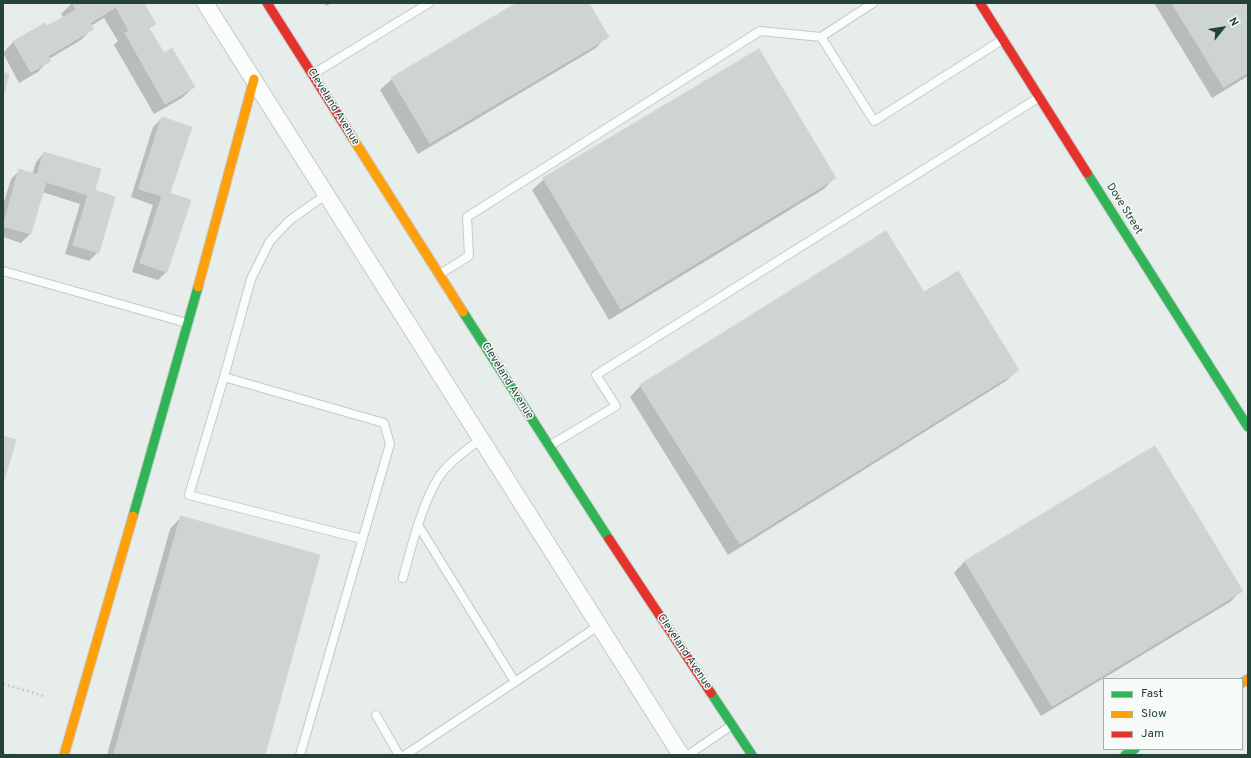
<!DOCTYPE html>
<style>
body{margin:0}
#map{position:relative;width:1251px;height:758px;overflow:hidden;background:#e7edea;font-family:Overpass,sans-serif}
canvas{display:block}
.frame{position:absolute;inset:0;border:4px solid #234239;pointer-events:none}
.legend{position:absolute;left:1103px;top:678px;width:140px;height:72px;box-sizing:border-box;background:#f6fbf8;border:1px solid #a2b1ac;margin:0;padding:5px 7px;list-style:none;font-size:12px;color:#234239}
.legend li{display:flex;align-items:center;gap:8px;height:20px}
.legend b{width:20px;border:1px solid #a2b1ac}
.north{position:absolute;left:1203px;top:8px;width:40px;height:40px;-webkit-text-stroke:3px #f6fbf8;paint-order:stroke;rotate:60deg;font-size:11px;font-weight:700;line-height:16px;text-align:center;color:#234239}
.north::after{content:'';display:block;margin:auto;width:14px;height:18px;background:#234239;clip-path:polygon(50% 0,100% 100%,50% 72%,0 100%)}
</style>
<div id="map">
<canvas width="1251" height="758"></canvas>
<div class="frame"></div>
<ul class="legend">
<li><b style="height:5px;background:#30b455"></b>Fast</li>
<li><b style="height:5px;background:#ff9f0a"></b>Slow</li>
<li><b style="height:5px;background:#e5322d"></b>Jam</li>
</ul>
<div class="north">N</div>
</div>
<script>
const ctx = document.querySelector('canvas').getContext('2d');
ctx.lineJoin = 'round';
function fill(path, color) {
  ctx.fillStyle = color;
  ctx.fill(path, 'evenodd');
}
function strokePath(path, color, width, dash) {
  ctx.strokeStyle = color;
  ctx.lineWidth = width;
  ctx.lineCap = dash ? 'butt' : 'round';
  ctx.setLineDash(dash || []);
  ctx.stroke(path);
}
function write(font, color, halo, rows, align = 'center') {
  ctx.font = font + ' Overpass,sans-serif';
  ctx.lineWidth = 3;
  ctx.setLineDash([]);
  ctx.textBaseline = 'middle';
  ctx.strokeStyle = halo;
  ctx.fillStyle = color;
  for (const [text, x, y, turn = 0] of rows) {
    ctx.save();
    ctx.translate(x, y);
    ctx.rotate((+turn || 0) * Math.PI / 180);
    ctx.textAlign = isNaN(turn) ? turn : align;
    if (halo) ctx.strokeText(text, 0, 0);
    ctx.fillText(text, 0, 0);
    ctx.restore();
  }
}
fill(new Path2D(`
 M72,3H143L155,24L149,29L163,54L194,87L182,98L154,114L114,45L118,41L104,18L91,26L92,29L81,40L49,59V60L38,72L19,83L3,53L13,42L45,24L47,28L64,18L61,14Z
 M324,3H332L326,6Z
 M519,3H587L607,36L596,48L418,154L380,90L392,79Z
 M1154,3H1248V76L1212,98Z
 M162,118L169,194L166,272L158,280L132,272L153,205L131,197L153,127Z
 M44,153L94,191L98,252L89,261L65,254L80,204L42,192L30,234L21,243L3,237V205L11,179L19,171L32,174L36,162Z
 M835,177L824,189L609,320L532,190L544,179Z
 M924,294L1018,369L1006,381L728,555L630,397L641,385Z
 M181,517L264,755H107L170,529Z
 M965,561L1241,591L1230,602L1041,716L954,573Z`), '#0003');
const building = new Path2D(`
 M73,3H144L156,24L149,28L164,53L172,48L195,87L165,104L125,33L129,31L116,7L90,23L94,29L48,56L51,61L31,72L13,41L45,23L47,26L76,10Z
 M517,3H589L609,37L430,143L391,78Z
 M1172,3H1248V72L1224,87Z
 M759,49L836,178L621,309L543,178Z
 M3,72L9,74L3,98Z
 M162,117L192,127L170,193L191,200L167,272L140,263L162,196L139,189Z
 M44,152L101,169L95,190L115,197L99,253L73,245L88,195L46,182L31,234L3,226L19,169L37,175Z
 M886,231L924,292L958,271L1019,370L740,544L640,385Z
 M3,436L16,440L3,484Z
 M1155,446L1243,591L1052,706L965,561Z
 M181,516L320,555L265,755H114Z`);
fill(building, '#ced4d1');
strokePath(building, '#d0d6d3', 1);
const lane = new Path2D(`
 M821,37L874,121L1002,40
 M313,74L429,3
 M3,271L187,323
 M440,274L469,256L467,217L760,31L821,37L873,3
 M224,377L189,495L362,539
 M549,446L616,406L596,375L1038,98
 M418,525L515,682L598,626
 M403,578C411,548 425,490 446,468C456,457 469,448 481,439
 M376,715L399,755
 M300,755L390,444L384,423L224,377L251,279L270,241L290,220L327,194
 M405,755L515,682
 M688,755L732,725`);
const street = new Path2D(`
 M205,3L681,755`);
const fast = new Path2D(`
 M1087,173L1248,427
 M463,312L609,539
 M133,516L198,287
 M711,693L752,755
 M1125,755L1135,749`);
const slow = new Path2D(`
 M352,137L463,312
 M198,287L254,79
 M1242,683L1248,679
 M64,755L133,516`);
const jam = new Path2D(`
 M267,3L352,137
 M980,3L1087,173
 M609,539L711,693`);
strokePath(lane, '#c4cac7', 10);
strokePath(street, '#c4cac7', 18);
strokePath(fast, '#c3cac7', 11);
strokePath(slow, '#c3cac7', 11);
strokePath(jam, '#c3cac7', 11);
strokePath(new Path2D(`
 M3,684L44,696
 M3,753L10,755`), '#c2ccc9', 2.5, [2, 3]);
strokePath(lane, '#fbfcfc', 8);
strokePath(street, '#fbfcfc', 16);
strokePath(fast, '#30b455', 9);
strokePath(slow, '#ff9f0a', 9);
strokePath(jam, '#e5322d', 9);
write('11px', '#234239', '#f6fbf8', [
 ["Cleveland Avenue",333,107,58],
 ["Dove Street",1124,209,58],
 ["Cleveland Avenue",507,381,58],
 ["Cleveland Avenue",684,652,56]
]);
</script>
